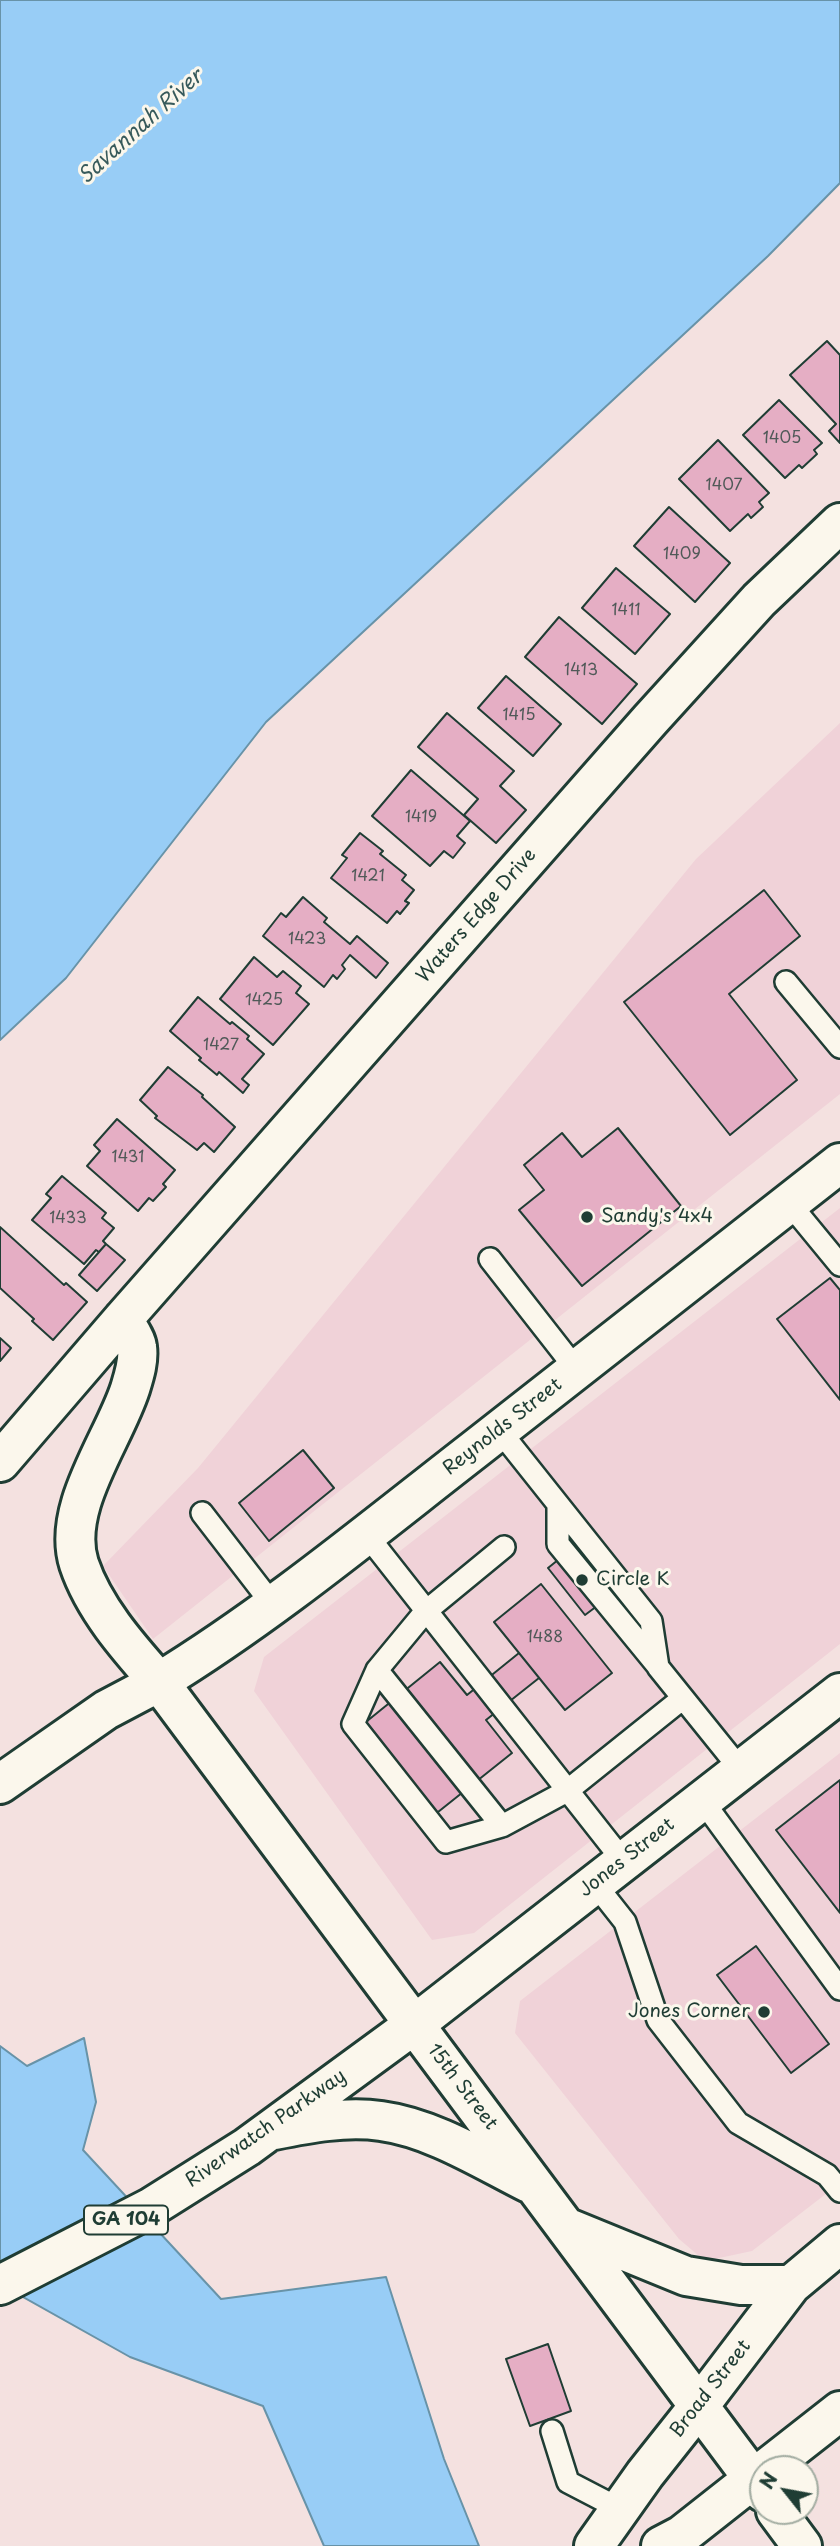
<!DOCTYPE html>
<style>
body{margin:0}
#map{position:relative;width:840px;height:2546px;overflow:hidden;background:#f4e1e0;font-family:"Playpen Sans",sans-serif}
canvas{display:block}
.north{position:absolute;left:749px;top:2455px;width:70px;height:70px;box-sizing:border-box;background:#fbf7ec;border:2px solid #a3ada2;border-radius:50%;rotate:301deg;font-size:19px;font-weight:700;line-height:28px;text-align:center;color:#1f3d34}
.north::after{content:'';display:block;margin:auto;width:24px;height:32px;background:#1f3d34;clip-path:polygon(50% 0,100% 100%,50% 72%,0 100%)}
</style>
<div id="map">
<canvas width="840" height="2546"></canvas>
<div class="north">N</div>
</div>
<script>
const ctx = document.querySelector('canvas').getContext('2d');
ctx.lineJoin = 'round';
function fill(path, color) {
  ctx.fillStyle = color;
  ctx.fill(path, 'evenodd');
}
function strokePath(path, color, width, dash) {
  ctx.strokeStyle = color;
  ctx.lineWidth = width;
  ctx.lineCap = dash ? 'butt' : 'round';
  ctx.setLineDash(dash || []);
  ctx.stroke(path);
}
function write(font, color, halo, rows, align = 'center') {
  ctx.font = font + ' "Playpen Sans",sans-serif';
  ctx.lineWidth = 6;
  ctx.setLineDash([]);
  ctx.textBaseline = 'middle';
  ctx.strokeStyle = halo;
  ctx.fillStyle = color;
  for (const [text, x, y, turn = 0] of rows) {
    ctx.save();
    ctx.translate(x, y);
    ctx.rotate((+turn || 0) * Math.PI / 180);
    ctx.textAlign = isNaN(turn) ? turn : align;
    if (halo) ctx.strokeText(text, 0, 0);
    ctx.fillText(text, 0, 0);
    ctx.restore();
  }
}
fill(new Path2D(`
 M840,723V1094L153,1639L103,1566L198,1468L696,859Z
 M840,1208V1644L474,1933L432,1940L254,1691L264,1657Z
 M840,1753V2183L752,2251L705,2261L679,2239L515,2033L520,2001Z`), '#f0d2d8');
const water = new Path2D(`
 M0,0H840V183L768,256L266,722L66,978L0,1040Z
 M84,2038L96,2102L83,2150L221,2299L386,2277L444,2459L479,2546H324L263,2406L130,2357L0,2284V2046L27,2066Z`);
fill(water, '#98cdf6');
strokePath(water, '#6893a8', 2);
const building = new Path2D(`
 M827,341L840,355V443L829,431L836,424L790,375Z
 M779,400L822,443L814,450L817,454L802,468L799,465L785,478L743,435Z
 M718,440L769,493L759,502L763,507L751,518L748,514L730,531L679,479Z
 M669,507L730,563L695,602L634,546Z
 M616,568L670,614L635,654L582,608Z
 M559,617L637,684L602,724L525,657Z
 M506,676L561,724L533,756L478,708Z
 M447,713L514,771L500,786L526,810L496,843L464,815L478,799L418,747Z
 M411,770L470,821L457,836L465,843L453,858L444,851L430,866L372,816Z
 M360,833L383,851L380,854L406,875L402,880L414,890L405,901L409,903L400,914L397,911L387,923L331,878L347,858L342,855Z
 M764,890L800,936L729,994L797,1080L730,1135L624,1002Z
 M303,897L327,918L324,922L350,944L357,936L388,963L376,978L350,955L342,965L345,969L337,979L333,975L324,987L263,936L281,913L286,917Z
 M254,957L277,977L283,971L301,986L296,993L309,1004L273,1045L220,999Z
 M198,997L230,1024L232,1022L249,1036L247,1039L264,1054L242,1079L249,1085L243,1093L219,1072L217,1075L199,1060L201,1058L170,1031Z
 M168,1067L203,1095L202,1097L235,1127L214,1152L204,1143L197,1150L155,1118L157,1116L140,1100Z
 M117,1119L175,1170L163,1184L166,1187L153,1201L149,1198L138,1211L87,1166L100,1151L94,1145Z
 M618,1128L681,1206L582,1286L519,1210L544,1190L524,1165L562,1133L582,1157Z
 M62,1176L106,1213L102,1218L114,1228L103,1241L106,1244L99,1252L96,1250L84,1264L32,1220L51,1198L46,1194Z
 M0,1227L64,1285L66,1283L87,1302L53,1340L32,1321L34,1319L0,1288Z
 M106,1244L125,1260L97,1291L79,1275Z
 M830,1278L840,1290V1400L777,1319Z
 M0,1338L11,1348L0,1361Z
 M303,1450L334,1488L269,1541L239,1503Z
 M579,1543L617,1591L585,1615L548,1568Z
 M541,1584L612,1673L565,1710L494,1622Z
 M519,1653L539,1678L486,1720L512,1753L428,1820L356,1730L440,1662L467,1695Z
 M840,1780V1913L776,1830Z
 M756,1946L829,2044L791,2073L717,1975Z
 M548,2344L571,2411L530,2426L506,2359Z`);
fill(building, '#e5aec4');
strokePath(building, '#1f3d34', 2);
const service = new Path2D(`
 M786,982L840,1047
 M789,1203L840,1265
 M490,1259L576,1369
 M499,1430L651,1621L658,1667L741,1770
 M558,1505V1544L657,1665
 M202,1513L273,1605
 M366,1534L624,1862
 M504,1547L425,1612L377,1670L353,1724L446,1842L502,1826L567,1791L683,1698
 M377,1670L502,1826
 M702,1800L840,1989
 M595,1884L625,1922L658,2020L738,2123L827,2175L840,2191
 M552,2431L568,2482L620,2509`);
const minor = new Path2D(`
 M123,1319C127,1327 136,1338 137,1347C139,1361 134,1376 130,1389C113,1441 61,1508 79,1564C94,1609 129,1648 159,1682
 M0,1462L123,1319L650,720L759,600L840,523`);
const secondary = new Path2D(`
 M159,1682C270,1614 371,1530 474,1450C595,1354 718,1259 840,1163
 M415,2024L840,1693
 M594,2546L645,2474L699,2406
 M661,2546L682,2535L753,2479`);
const primary = new Path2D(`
 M0,1784L106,1710L159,1682L763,2492
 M274,2130C309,2123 346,2116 381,2121C433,2128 483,2160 529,2183
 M566,2227L686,2276L741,2285H791
 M0,2285L150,2208L247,2147L415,2024
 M699,2406L791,2285L840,2244
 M766,2469L840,2411
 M776,2511L802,2546`);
strokePath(service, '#1f3d34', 26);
strokePath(minor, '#1f3d34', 44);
strokePath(secondary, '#1f3d34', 44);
strokePath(primary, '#1f3d34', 44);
strokePath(service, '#fbf7ec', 21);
strokePath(minor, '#fbf7ec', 38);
strokePath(secondary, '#fbf7ec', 38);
strokePath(primary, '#fbf7ec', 38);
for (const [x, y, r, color] of [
 [587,1217,7,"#1f3d34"],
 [582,1580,7,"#1f3d34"],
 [764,2012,7,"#1f3d34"]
]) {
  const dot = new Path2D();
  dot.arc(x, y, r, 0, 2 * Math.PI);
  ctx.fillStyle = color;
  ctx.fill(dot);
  strokePath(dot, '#fbf7ec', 2.5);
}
write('16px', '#505958', null, [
 ["1405",782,439],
 ["1407",724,486],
 ["1409",682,555],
 ["1411",626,611],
 ["1413",581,671],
 ["1415",519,716],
 ["1419",421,818],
 ["1421",368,877],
 ["1423",307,940],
 ["1425",264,1001],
 ["1427",221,1046],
 ["1431",128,1158],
 ["1433",68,1219],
 ["1488",545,1638]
]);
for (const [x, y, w] of [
 [126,2220,84]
]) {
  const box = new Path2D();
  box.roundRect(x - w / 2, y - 14.5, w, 29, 5);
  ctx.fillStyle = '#fbf7ec';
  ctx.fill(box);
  strokePath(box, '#1f3d34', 2);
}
write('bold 18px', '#1f3d34', null, [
 ["GA 104",126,2220]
]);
write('19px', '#1f3d34', '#fbf7ec', [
 ["Waters Edge Drive",477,916,-49],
 ["Reynolds Street",503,1427,-38],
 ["Jones Street",627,1858,-38],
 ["15th Street",462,2087,53],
 ["Riverwatch Parkway",266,2129,-35],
 ["Broad Street",711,2389,-52]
]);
write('19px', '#1f3d34', '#fbf7ec', [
 ["Sandy's 4x4",601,1217],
 ["Circle K",596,1580],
 ["Jones Corner",750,2012,"right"]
], 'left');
write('italic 21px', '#375a5b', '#fbf7ec', [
 ["Savannah River",141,127,-42]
]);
</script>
